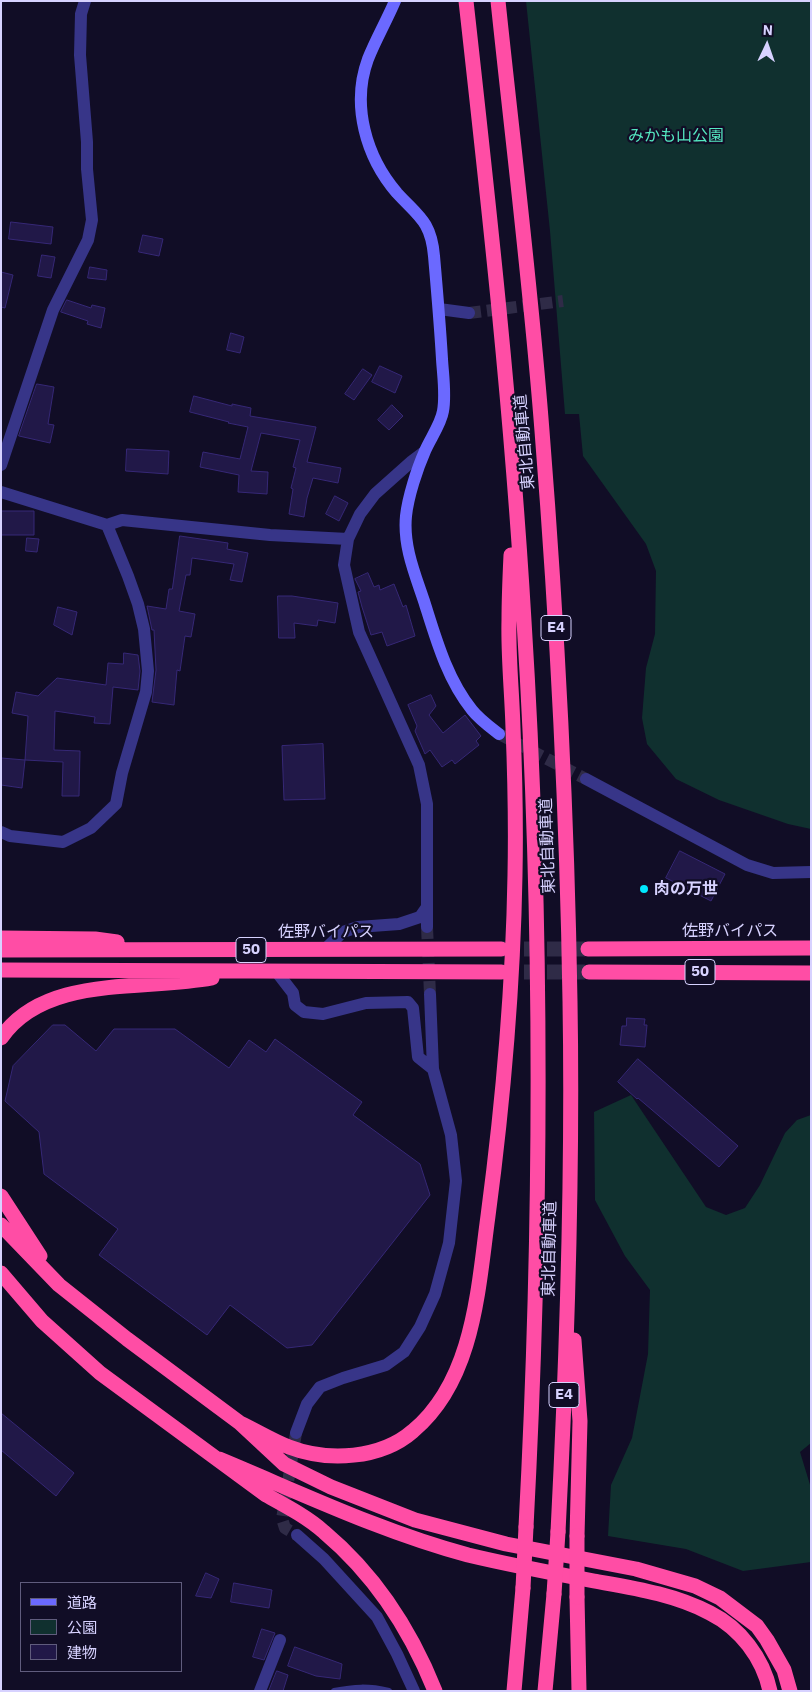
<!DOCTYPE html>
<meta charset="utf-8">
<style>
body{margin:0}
#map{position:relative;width:812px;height:1692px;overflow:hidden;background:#110d26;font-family:"IBM Plex Sans","Noto Sans JP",sans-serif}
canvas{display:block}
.frame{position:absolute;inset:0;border:2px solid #d7d2ff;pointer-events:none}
.legend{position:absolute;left:20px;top:1582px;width:162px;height:90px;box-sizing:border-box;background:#110d26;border:1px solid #605c7d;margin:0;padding:6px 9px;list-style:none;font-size:15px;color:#d7d2ff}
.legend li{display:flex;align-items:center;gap:10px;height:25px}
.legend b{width:25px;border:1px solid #605c7d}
.north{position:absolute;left:742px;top:20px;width:50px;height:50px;-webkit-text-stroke:4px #110d26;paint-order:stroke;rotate:3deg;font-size:14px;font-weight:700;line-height:20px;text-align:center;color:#d7d2ff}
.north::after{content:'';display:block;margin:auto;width:18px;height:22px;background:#d7d2ff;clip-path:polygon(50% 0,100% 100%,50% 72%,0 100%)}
</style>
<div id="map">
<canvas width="812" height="1692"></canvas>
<div class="frame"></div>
<ul class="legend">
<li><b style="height:6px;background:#6b69ff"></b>道路</li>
<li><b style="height:14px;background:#10302f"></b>公園</li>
<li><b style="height:14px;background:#211848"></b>建物</li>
</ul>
<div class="north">N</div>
</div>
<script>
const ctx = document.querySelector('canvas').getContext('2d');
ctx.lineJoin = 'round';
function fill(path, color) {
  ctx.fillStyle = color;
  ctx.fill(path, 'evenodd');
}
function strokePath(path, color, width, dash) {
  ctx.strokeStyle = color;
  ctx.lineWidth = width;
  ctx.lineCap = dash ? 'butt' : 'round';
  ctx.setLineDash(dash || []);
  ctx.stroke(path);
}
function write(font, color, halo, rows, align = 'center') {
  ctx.font = font + ' "IBM Plex Sans","Noto Sans JP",sans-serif';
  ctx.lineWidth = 4.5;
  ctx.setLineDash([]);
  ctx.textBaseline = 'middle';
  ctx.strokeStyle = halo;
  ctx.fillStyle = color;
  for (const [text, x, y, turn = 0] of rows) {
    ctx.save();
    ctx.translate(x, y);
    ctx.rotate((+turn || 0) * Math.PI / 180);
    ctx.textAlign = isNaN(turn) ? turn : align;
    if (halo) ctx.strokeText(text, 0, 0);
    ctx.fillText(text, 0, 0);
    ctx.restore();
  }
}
fill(new Path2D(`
 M526,1H811V829L788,824L719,800L676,779L647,744L642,718L646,668L655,634L656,571L646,544L583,456L579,414H565L550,231Z
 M631,1095L706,1207L726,1215L745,1208L760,1185L785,1133L797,1120L811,1115V1443L800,1452L811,1488V1562L743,1571L686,1549L608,1536L611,1485L632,1438L648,1354L650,1290L625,1256L595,1200L594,1112Z`), '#10302f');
const building = new Path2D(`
 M11,222L53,227L51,244L9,239Z
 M143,235L163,239L159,256L139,252Z
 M42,255L55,257L51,278L38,276Z
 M90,267L107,270L106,280L88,278Z
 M1,272L13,275L5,308L1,307Z
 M67,300L91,308L92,305L105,308L101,328L87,324L88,321L61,312Z
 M231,333L244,337L240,353L227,350Z
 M380,366L402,376L395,393L372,382Z
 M363,369L372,375L354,400L345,394Z
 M37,384L54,387L48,424L54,425L50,443L19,436Z
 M194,396L232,406V404L251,408L250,416L316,427L307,462L341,468L338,483L313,478L307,498L304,517L289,514L293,489L291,488L296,468L293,467L300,440L261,433L251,471L268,472L267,494L238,492L239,475L200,467L203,452L240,459L248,427L228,423L229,422L190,412Z
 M392,405L403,416L389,430L378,420Z
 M127,449L169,451L168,474L126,471Z
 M335,496L348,503L339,521L326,514Z
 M1,511H34V535H1Z
 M180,536L228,543L227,549L248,553L242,582L230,580L234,564L192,558L190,575H186L179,611L195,614L191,637L185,636L180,671L177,670L174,705L152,702L156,670L154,630H152L147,606L166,609L169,589H172Z
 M27,538L39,539L37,552L26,551Z
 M368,573L374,587L379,585L380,590L394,584L403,607L406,605L415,636L387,646L382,632L371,635L362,607L358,592L361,591L355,579Z
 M278,596H292L338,603L335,623L318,620L317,626L294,623L295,638H279Z
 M58,607L77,612L72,635L54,625Z
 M124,653L138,655L140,671L138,690L113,687L110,724L94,723L95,717L55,711L54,750L80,751L79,796H62L63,762L25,760L28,716L12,713L16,692L38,696L57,678L106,685L108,663L123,664Z
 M431,695L436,706L429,715L443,733L465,715L481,736L476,741L479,745L455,764L452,760L442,767L430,750L425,754L415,731L417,726L408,705Z
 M323,744L325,799L284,800L282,746Z
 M1,758L25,760L22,788L1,785Z
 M680,851L725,874L711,901L666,878Z
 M627,1018L645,1019L644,1025H647L645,1047L620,1045L622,1026H626Z
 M53,1025H65L96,1051L114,1029H175L229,1068L249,1040L266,1052L275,1039L362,1102L353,1115L420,1164L430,1195L312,1345L287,1348L230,1305L207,1335L99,1255L118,1229L44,1174L39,1132L5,1101L13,1066Z
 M638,1059L738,1146L719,1167L638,1098L637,1099L618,1082Z
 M1,1413L74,1473L56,1496L1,1450Z
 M206,1573L219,1579L211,1598L196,1596Z
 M234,1583L272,1590L269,1608L231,1602Z
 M262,1629L275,1633L264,1660L253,1657Z
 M295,1647L342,1664L340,1679L316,1676L288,1666Z
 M277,1671L288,1675L283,1691H269Z`);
fill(building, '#211848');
strokePath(building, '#362876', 1);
strokePath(new Path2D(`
 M469,313L563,301
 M499,734L586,779
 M427,927L430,994
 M296,1433L282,1519L285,1528L297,1535`), '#2f2b47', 12, [12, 6]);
strokePath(new Path2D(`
 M501,949H588
 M501,972H589`), '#2f2b47', 15, [15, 8]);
strokePath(new Path2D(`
 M334,1691C354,1687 368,1686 389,1691`), '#373588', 6);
strokePath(new Path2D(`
 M439,309L469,313
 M424,452L412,461L375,494L360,514L348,539L344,565L359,632L419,765L427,804V927
 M1,465L53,310L88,240L92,220L87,169V142L80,55L81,14L85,1
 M1,492L107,525L122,520L270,535L348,539
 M586,779L747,865L773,873L811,872
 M1,832L10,836L63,842L91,828L116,804L122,773L146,692L148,671L144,629L138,604L128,576L107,525
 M324,950L343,932L358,927L399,924L420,917L427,907
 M276,971L293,993L295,1005L304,1012L323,1014L366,1003L408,1002L413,1008L418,1057L433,1069
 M296,1433L307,1404L320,1387L343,1378L386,1365L404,1352L420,1327L435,1294L449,1243L456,1181L451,1135L433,1069L430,994
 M297,1535L324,1559L377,1617L397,1654L414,1691
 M260,1691L280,1640`), '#373588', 12);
strokePath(new Path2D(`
 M395,1C387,20 376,39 368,59C351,105 366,157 397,193C418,216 431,221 434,256C437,290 440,325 442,359C443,376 446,395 443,411C441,424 430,439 425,451C417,469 408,497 406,516C403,546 415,574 424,601C436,639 447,679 472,710C479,719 490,727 499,734`), '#6b69ff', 12);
strokePath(new Path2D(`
 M466,1C489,207 512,414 524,621C543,922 542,1225 526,1527
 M498,1C513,144 531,287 542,431C557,620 567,811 570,1001C573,1178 567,1356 558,1532
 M1,938L95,939L117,942
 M588,949L811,948
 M1,950L501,949
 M1,970L501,972
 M589,972L811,973
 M1,1038C45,974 144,991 212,978
 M1,1196L40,1256
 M1,1225L59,1285L127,1339L240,1423L284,1464L331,1487L415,1520L506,1544L636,1569L695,1586L720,1598L757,1626L767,1640L784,1670L790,1691
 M1,1273L42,1321L100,1373L266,1495C286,1506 307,1517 324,1532C374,1574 411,1631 435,1691
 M574,1340L580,1421L577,1536
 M240,1423C257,1431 273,1441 289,1447C328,1462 381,1459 413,1431C474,1380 478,1289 488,1216C503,1103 513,989 515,875C516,826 515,777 513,728C512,692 508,656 509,620C509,598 510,576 511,555
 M219,1459C301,1493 382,1532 468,1555C510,1565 552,1573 594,1581C633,1588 674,1594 710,1613C740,1628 763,1658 770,1691
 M577,1597L579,1691
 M514,1691L523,1588
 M545,1691L554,1594`), '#ff4da5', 15);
strokePath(new Path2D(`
 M523,1588L526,1527
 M554,1594L558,1532
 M577,1597V1536`), '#ff4da5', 15);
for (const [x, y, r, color] of [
 [644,889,5,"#00e7fd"]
]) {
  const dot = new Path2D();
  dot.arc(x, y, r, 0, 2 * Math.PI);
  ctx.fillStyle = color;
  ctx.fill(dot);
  strokePath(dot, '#110d26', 2);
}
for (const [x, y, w] of [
 [556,628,30],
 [251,950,30],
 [700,972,30],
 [564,1395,30]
]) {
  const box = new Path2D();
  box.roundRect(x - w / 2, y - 12.5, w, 25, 4);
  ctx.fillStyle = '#110d26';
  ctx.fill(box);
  strokePath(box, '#d7d2ff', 1);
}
write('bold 15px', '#d7d2ff', null, [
 ["E4",556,628],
 ["50",251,950],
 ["50",700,972],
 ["E4",564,1395]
]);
write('16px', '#55e8c1', '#110d26', [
 ["みかも山公園",676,136]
]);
write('16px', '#d7d2ff', '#110d26', [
 ["東北自動車道",525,442,-95],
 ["東北自動車道",548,846,-92],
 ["佐野バイパス",730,931],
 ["佐野バイパス",326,932],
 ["東北自動車道",550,1249,-89]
]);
write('bold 16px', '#d7d2ff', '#110d26', [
 ["肉の万世",654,889]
], 'left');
</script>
